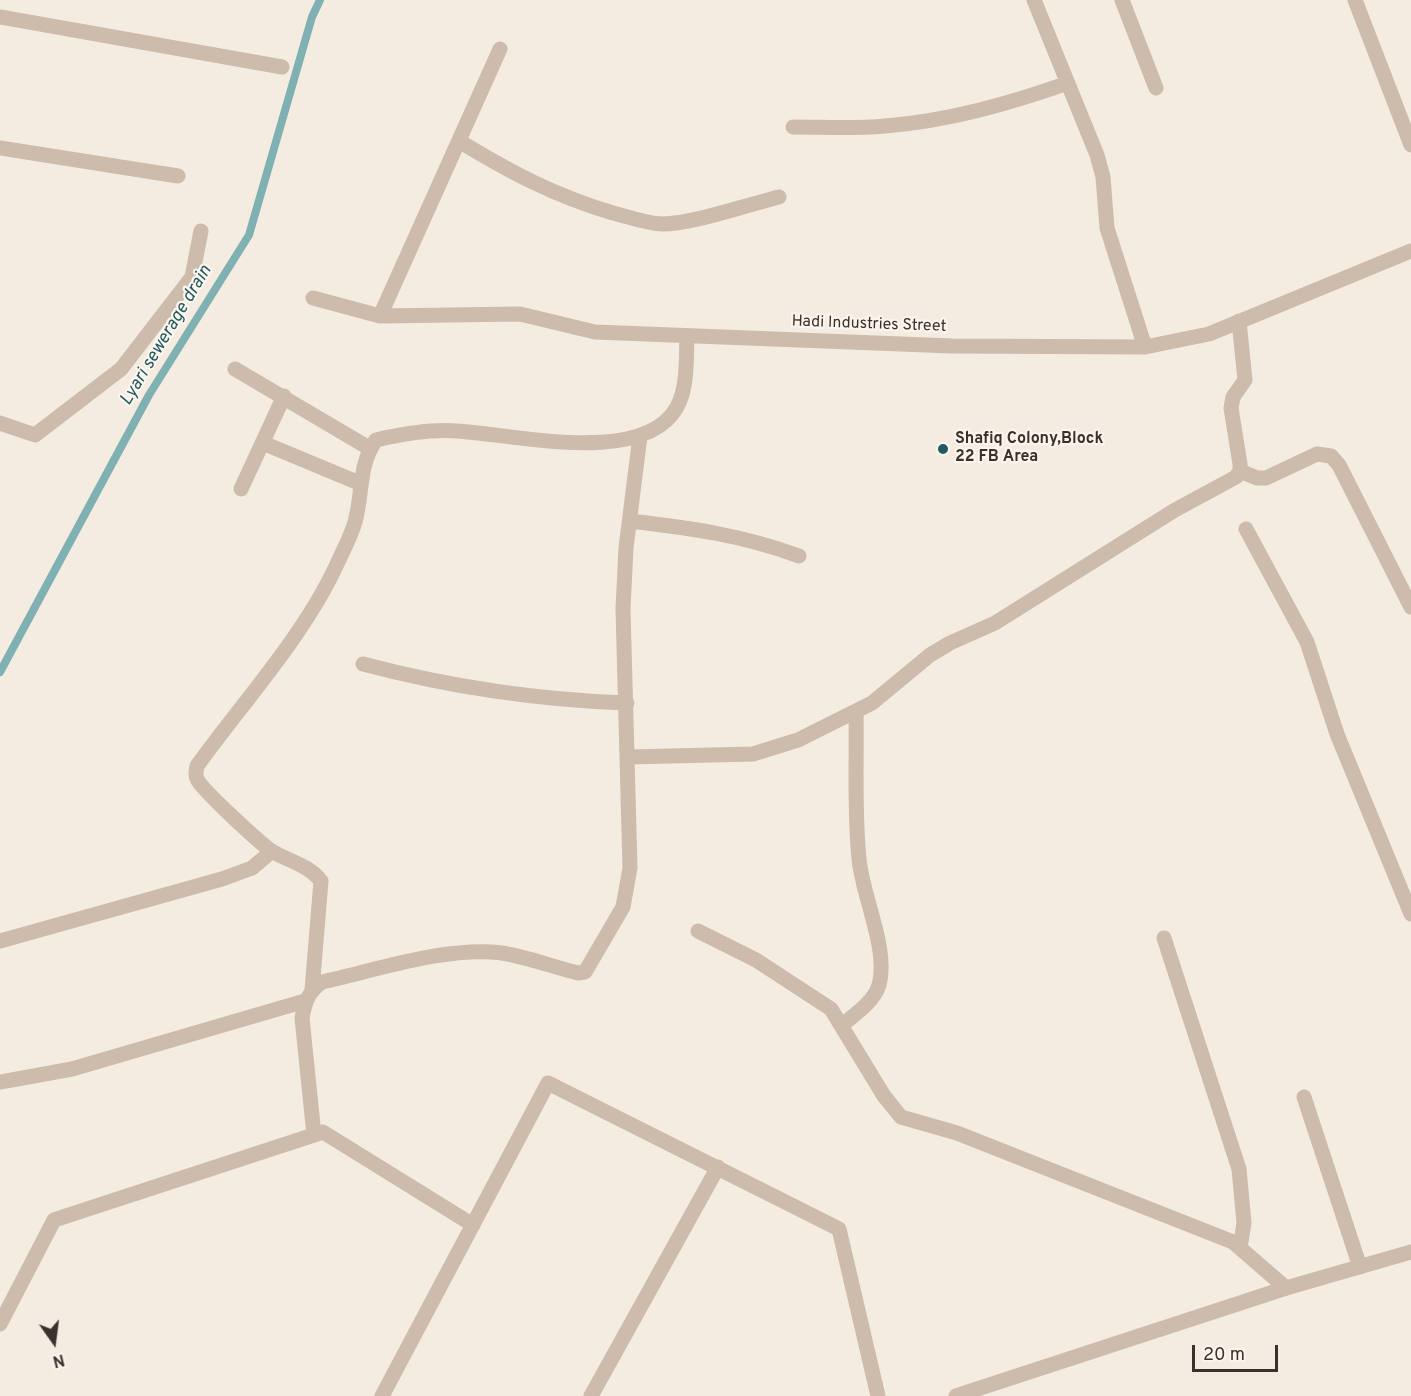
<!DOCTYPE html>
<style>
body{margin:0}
#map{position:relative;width:1411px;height:1396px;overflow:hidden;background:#f4ebe1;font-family:Overpass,sans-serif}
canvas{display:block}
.north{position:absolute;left:24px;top:1312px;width:60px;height:60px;-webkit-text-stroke:4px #fbf5ee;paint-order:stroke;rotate:166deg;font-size:16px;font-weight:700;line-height:24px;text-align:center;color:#3b302b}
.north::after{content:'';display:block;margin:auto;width:21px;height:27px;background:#3b302b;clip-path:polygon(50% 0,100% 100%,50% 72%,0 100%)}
.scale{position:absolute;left:1192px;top:1345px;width:86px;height:27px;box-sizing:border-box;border:3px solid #3b302b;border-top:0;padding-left:8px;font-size:18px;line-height:21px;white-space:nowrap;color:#3b302b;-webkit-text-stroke:4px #fbf5ee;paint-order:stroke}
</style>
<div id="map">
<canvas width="1411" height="1396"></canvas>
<div class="north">N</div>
<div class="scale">20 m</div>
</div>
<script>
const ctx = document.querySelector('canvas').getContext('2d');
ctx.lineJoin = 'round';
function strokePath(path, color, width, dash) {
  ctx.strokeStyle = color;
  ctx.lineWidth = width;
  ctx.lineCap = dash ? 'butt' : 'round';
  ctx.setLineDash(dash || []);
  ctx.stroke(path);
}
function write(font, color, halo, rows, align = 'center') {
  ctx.font = font + ' Overpass,sans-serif';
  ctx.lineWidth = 4.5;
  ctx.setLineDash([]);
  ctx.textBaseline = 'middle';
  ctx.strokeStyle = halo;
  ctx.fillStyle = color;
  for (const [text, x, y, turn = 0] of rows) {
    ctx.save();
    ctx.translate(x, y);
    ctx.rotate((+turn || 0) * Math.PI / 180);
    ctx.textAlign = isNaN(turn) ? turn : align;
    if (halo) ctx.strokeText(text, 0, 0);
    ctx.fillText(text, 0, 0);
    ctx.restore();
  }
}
strokePath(new Path2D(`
 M0,672L149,395L249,235L312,17L320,0`), '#7fb0b2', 8);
strokePath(new Path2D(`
 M1034,0L1097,155L1103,177L1107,228L1145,347
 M1122,0L1156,88
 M1355,0L1411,145
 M0,17L282,67
 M793,127C823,127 854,129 885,126C948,121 1008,104 1068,83
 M459,141C510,172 555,196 613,213C629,217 645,223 662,224C692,224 747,205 779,197
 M0,148L178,176
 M313,298L380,316L520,314L595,332L952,346L1145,347L1209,334L1411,251
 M380,316L500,49
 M235,369L369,448
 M0,423L35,435L121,369L192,277L201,231
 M263,443L359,483
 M1240,471L1257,478H1266L1317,454L1331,456L1339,465L1411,607
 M241,489L284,396
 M630,521C690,528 742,535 799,556
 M1246,529L1307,642L1337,734L1411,914
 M363,664C450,687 538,700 627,703
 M629,757L753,754L798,740L872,703L930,655L950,643L995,623L1175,510L1236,477L1240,471V464L1231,408L1233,397L1245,380L1239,321
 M698,931L756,960L831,1009L884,1096L901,1117L957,1133L1233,1242L1286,1288
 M1164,938L1239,1169L1244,1223L1240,1248
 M0,941L222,879L252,868L272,851
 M312,990L321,881C308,864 287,861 270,850C258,841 202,790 197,779C195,775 196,771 197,766C243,702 304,636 337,564C343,551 351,536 355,522C363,494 358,465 376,440C402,434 430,429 457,431C512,434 644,467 677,407C688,387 686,358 687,336
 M842,1025C854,1015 874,1002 879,985C889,950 862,895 859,859C854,810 857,760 856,711
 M0,1082L72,1069L305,1001
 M1304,1097L1360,1267
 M314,1135L302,1018C305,1002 308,992 322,982C377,970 447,946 502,953C527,957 553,967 578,973L585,972L623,907L630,868L623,609L626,548L640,436
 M0,1324L54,1220L323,1132L473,1225
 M382,1396L548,1083L839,1229L878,1396
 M591,1396L718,1167`), '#cdbbac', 15);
strokePath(new Path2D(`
 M956,1396L1286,1288L1411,1252`), '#cdbbac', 15);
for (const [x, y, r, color] of [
 [943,449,6,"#1f5a5e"]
]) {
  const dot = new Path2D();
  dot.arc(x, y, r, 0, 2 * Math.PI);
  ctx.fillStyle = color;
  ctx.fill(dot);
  strokePath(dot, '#fbf5ee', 2);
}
write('16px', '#3b302b', '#fbf5ee', [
 ["Hadi Industries Street",869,325,2]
]);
write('bold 16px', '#3b302b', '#fbf5ee', [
 ["Shafiq Colony,Block",955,440],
 ["22 FB Area",955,458]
], 'left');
write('italic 18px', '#1f5a5e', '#fbf5ee', [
 ["Lyari sewerage drain",167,336,-59]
]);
</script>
